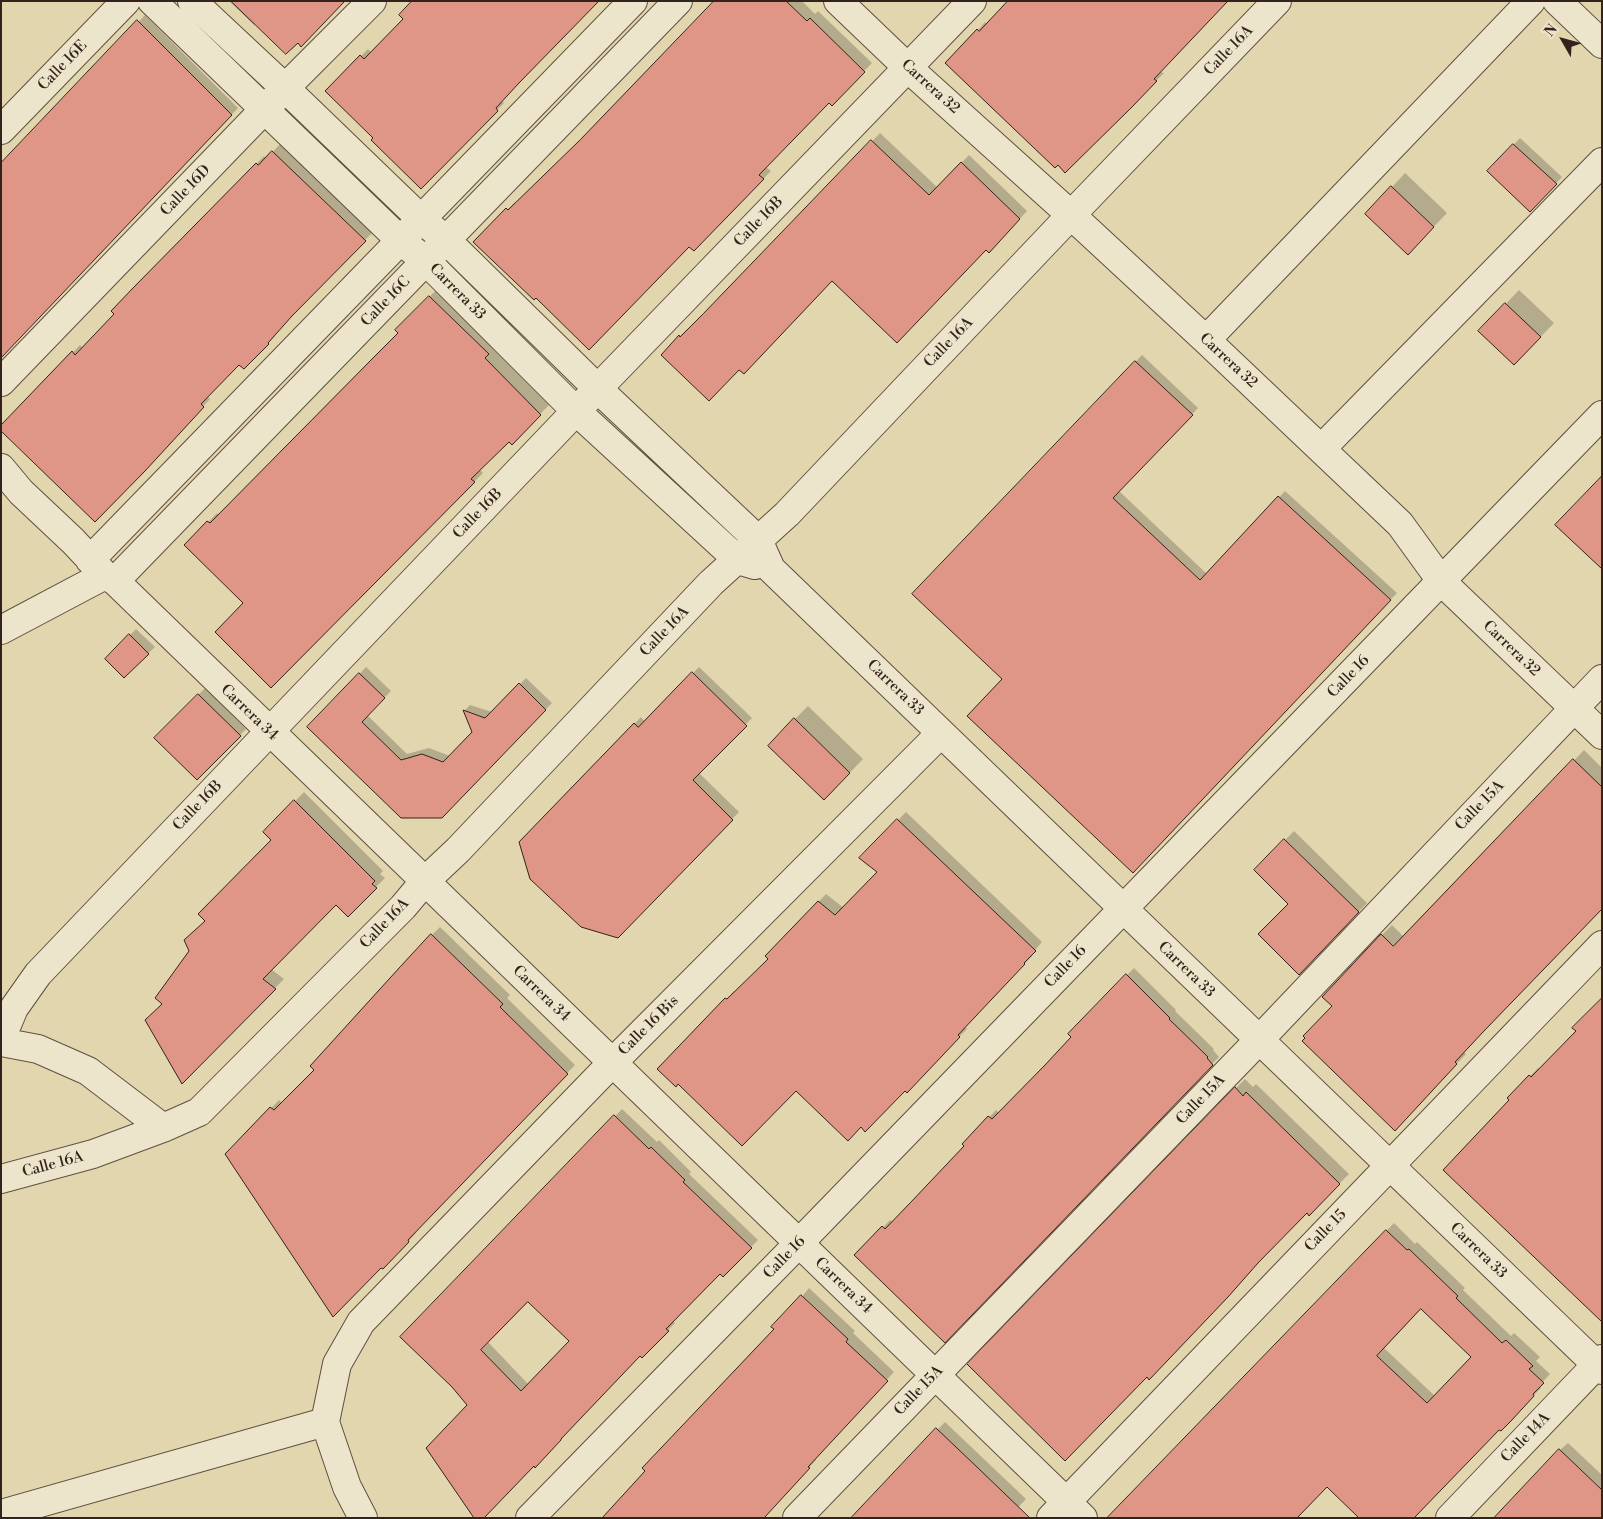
<!DOCTYPE html>
<style>
body{margin:0}
#map{position:relative;width:1603px;height:1519px;overflow:hidden;background:#e2d6af;font-family:"Libre Bodoni",serif}
canvas{display:block}
.frame{position:absolute;inset:0;border:2px solid #34221c;pointer-events:none}
.north{position:absolute;left:1538px;top:15px;width:50px;height:50px;-webkit-text-stroke:4px #ece4cb;paint-order:stroke;rotate:308deg;font-size:14px;font-weight:700;line-height:20px;text-align:center;color:#34221c}
.north::after{content:'';display:block;margin:auto;width:18px;height:22px;background:#34221c;clip-path:polygon(50% 0,100% 100%,50% 72%,0 100%)}
</style>
<div id="map">
<canvas width="1603" height="1519"></canvas>
<div class="frame"></div>
<div class="north">N</div>
</div>
<script>
const ctx = document.querySelector('canvas').getContext('2d');
ctx.lineJoin = 'round';
function fill(path, color) {
  ctx.fillStyle = color;
  ctx.fill(path, 'evenodd');
}
function strokePath(path, color, width, dash) {
  ctx.strokeStyle = color;
  ctx.lineWidth = width;
  ctx.lineCap = dash ? 'butt' : 'round';
  ctx.setLineDash(dash || []);
  ctx.stroke(path);
}
function write(font, color, halo, rows, align = 'center') {
  ctx.font = font + ' "Libre Bodoni",serif';
  ctx.lineWidth = 4.5;
  ctx.setLineDash([]);
  ctx.textBaseline = 'middle';
  ctx.strokeStyle = halo;
  ctx.fillStyle = color;
  for (const [text, x, y, turn = 0] of rows) {
    ctx.save();
    ctx.translate(x, y);
    ctx.rotate((+turn || 0) * Math.PI / 180);
    ctx.textAlign = isNaN(turn) ? turn : align;
    if (halo) ctx.strokeText(text, 0, 0);
    ctx.fillText(text, 0, 0);
    ctx.restore();
  }
}
fill(new Path2D(`
 M231,1L256,23L254,25L230,2Z
 M717,1H802L815,14L818,11L872,63L832,104L830,102L766,167L771,171L701,242L536,296L475,242L515,202L517,204L583,138Z
 M145,15L238,108L1,357V165Z
 M405,19L504,103L421,187L375,138L327,91L368,49L372,53Z
 M985,22L987,24L1164,73L1065,171L978,30Z
 M880,133L938,188L969,155L1027,211L997,243L987,249L832,280L740,369L662,355L687,329L689,330L708,311Z
 M1520,138L1562,177L1530,211L1489,171Z
 M280,144L372,233L299,307L274,335L275,336L244,368L239,364L207,396L210,399L102,513L1,426L80,345L83,348L116,314L134,289L264,156L266,159Z
 M1405,173L1447,213L1421,240L1367,214Z
 M438,288L496,345L493,349L549,405L512,443L509,441L479,469L483,473L271,686L245,603L186,545L217,513L219,515L399,333L397,330Z
 M1519,290L1554,323L1528,350L1480,331Z
 M1142,355L1198,408L1119,491L1207,574L1285,491L1397,593L1133,872L1004,679L914,594Z
 M136,629L155,647L124,676L107,659Z
 M366,667L391,691L367,715L407,754L429,748L450,756L473,732L464,711L470,705L492,712L526,678L552,703L441,816L309,727Z
 M699,667L752,718L699,773L739,812L617,937L520,842L641,717L645,722Z
 M205,688L246,729L197,779L156,738Z
 M808,706L863,759L838,785L795,719Z
 M1584,750L1602,768V907L1464,1052L1466,1054L1405,1119L1334,1006L1382,935L1392,925L1404,937Z
 M304,792L383,871L380,874L385,878L348,915L336,903L271,969L284,979L182,1082L163,1004L206,921L273,840L265,832Z
 M906,812L1042,942L1031,955L1032,956L965,1027L967,1029L907,1091L906,1089L861,1126L796,1090L678,1083L659,1069L734,991L736,992L769,959L767,956L826,894L844,908L878,871L861,858Z
 M1294,831L1367,903L1308,964L1290,904L1256,870Z
 M440,927L510,995L507,998L575,1065L415,1231L416,1233L391,1260L227,1154L279,1100L282,1103L315,1070L400,967Z
 M1134,968L1176,1010L1175,1011L1214,1049L1213,1050L1219,1057L945,1341L856,1255L890,1220L893,1222L966,1146L964,1144L996,1110L999,1113L1073,1037L1070,1034Z
 M1602,1000V1320L1511,1100L1508,1098L1538,1068L1540,1069L1577,1031Z
 M1245,1079L1253,1087L1256,1084L1349,1174L1309,1214L1307,1211L1267,1252L1238,1286L1159,1369L1147,1376L969,1364Z
 M622,1109L657,1142L659,1140L691,1172L689,1174L758,1240L723,1276L720,1272L673,1321L675,1323L642,1357L640,1355L535,1466L402,1337ZM528,1300L571,1341L529,1385L488,1342Z
 M1394,1223L1415,1244L1417,1242L1465,1288L1463,1290L1511,1336L1514,1333L1540,1357L1536,1361L1550,1374L1539,1386L1541,1388L1518,1412L1499,1428L1327,1485L1119,1508ZM1421,1308L1473,1357L1435,1396L1384,1348Z
 M809,1288L855,1331L853,1333L894,1372L815,1458L816,1460L791,1487L776,1329Z
 M945,1422L1026,1499L1008,1518H852Z
 M1568,1443L1602,1475V1518L1560,1450Z`), '#0003');
const building = new Path2D(`
 M231,1H345L301,47L298,43L286,54Z
 M412,1H599L519,83L496,108L498,111L421,189L371,140L373,138L325,91L360,55L364,59L403,19L399,15Z
 M714,1H786L807,21L810,18L865,72L832,106L829,103L759,175L764,179L694,251L689,247L589,350L536,298L534,300L473,242L506,208L508,210L580,140Z
 M1008,1H1228L1154,79L1157,81L1132,107L1065,173L1058,165L1055,168L945,63L977,29L979,31Z
 M137,20L232,115L1,358V163Z
 M871,140L929,195L961,162L1020,219L989,253L986,250L897,343L832,281L744,374L739,370L709,401L661,355L679,335L680,337L703,314Z
 M1513,144L1557,184L1530,212L1487,171Z
 M272,151L366,241L292,316L268,343L269,344L244,369L239,365L201,404L204,407L145,471L95,522L1,431V425L72,351L75,355L114,314L111,311L133,288L256,163L258,165Z
 M1391,186L1434,227L1408,255L1365,214Z
 M429,296L489,354L485,358L541,415L512,445L509,442L471,479L475,482L271,688L215,632L243,603L184,545L207,521L210,523L374,357L398,333L395,330Z
 M1505,303L1541,337L1514,365L1478,331Z
 M1135,361L1193,415L1113,498L1200,580L1278,496L1391,600L1133,873L967,716L1002,679L912,594Z
 M1602,476V569L1555,525Z
 M129,634L149,654L124,678L105,659Z
 M692,672L747,726L693,780L733,820L618,938L581,927L530,879L519,842L634,723L638,727Z
 M359,673L385,698L362,722L401,760L422,754L443,762L472,732L463,710L485,718L519,683L546,710L442,818H401L307,727Z
 M198,694L241,736L197,780L154,738Z
 M794,718L850,773L824,800L768,746Z
 M1573,759L1602,787V909L1484,1031L1455,1062L1457,1064L1395,1131L1302,1041L1305,1038L1303,1036L1332,1006L1322,997L1381,934L1393,946Z
 M294,800L375,881L372,884L377,888L348,917L336,905L263,979L276,989L182,1084L145,1020L162,1004L155,998L189,951L184,940L205,921L198,914L271,840L263,832Z
 M897,819L1036,951L1024,963L1025,964L958,1035L960,1037L907,1093L905,1091L865,1132L861,1127L848,1141L796,1091L742,1146L678,1084L676,1087L657,1069L725,998L727,999L768,959L765,956L818,901L835,915L877,872L859,858Z
 M1284,839L1359,912L1299,975L1258,934L1288,904L1254,870Z
 M431,934L503,1004L500,1007L568,1074L408,1240L409,1242L383,1269L381,1268L333,1317L225,1154L270,1107L274,1110L314,1070L310,1066L400,967Z
 M1126,974L1170,1018L1169,1019L1208,1057L1207,1058L1213,1065L945,1343L854,1255L882,1226L885,1229L911,1202L964,1146L962,1144L988,1116L992,1119L1045,1065L1071,1037L1068,1034Z
 M1602,998V1322L1443,1170L1509,1100L1507,1098L1529,1075L1531,1077L1576,1031L1572,1028Z
 M1235,1087L1243,1096L1246,1092L1340,1184L1309,1216L1307,1213L1258,1263L1228,1297L1149,1380L1147,1377L1065,1461L967,1364Z
 M614,1115L649,1149L651,1147L685,1180L683,1182L752,1248L723,1277L720,1274L666,1329L669,1331L642,1358L640,1356L561,1439V1440L535,1468L534,1466L484,1518H474L426,1448L467,1405L452,1387L400,1337ZM528,1302L569,1341L521,1391L481,1350Z
 M1386,1230L1407,1250L1409,1249L1458,1296L1456,1298L1502,1343L1506,1340L1533,1366L1529,1369L1544,1383L1533,1394L1534,1396L1511,1421L1501,1431L1499,1430L1414,1518H1359L1327,1487L1297,1518H1107ZM1421,1309L1471,1357L1427,1403L1377,1356Z
 M801,1295L848,1339L846,1342L888,1381L808,1467L810,1468L764,1518H602L645,1471L642,1468L774,1329L771,1327Z
 M936,1428L978,1468L1030,1518H851Z
 M1559,1449L1602,1490V1518H1494Z`);
fill(building, '#e09687');
strokePath(building, '#34221c', 1);
const minor = new Path2D(`
 M152,1L400,240L426,261L576,411L738,560L755,565
 M192,1L285,88L421,219L446,240L598,389L758,540L771,569L1602,1370
 M838,1L908,68L1071,215L1206,340L1400,524L1442,582L1602,735
 M1557,1L1602,44
 M1,130L126,1
 M1206,340L1531,1
 M1,382L285,88L372,1
 M1322,448L1602,162
 M1,468L21,492L73,541L105,575L115,581L1083,1518
 M90,560L633,1
 M115,581L678,1
 M1,630L105,575
 M1,1039L14,1008L38,974L576,411L972,1
 M1,1042L38,1049L88,1071L163,1128
 M1,1179L93,1154L163,1128L199,1112L403,907L424,882L458,850L711,583L787,514L1071,215L1277,1
 M1,1514L325,1422
 M363,1518L347,1487L325,1422L337,1364L361,1322L612,1063L941,733
 M530,1518L799,1243L1602,415
 M797,1518L1259,1040L1602,679
 M1051,1518L1602,945
 M1450,1518L1602,1359`);
strokePath(minor, '#604f41', 30);
strokePath(minor, '#ece4cb', 28);
write('15px', '#34221c', '#ece4cb', [
 ["Calle 16A",1229,51,-46],
 ["Calle 16E",63,66,-46],
 ["Carrera 32",930,87,42],
 ["Calle 16D",186,191,-46],
 ["Calle 16B",759,222,-46],
 ["Carrera 33",457,292,45],
 ["Calle 16C",386,302,-46],
 ["Calle 16A",949,343,-46],
 ["Carrera 32",1228,361,43],
 ["Calle 16B",478,514,-46],
 ["Calle 16A",665,632,-46],
 ["Carrera 32",1511,649,44],
 ["Calle 16",1349,677,-46],
 ["Carrera 33",895,688,44],
 ["Carrera 34",249,713,44],
 ["Calle 16B",198,806,-46],
 ["Calle 15A",1480,806,-46],
 ["Calle 16A",385,924,-46],
 ["Calle 16",1066,967,-46],
 ["Carrera 33",1186,970,44],
 ["Carrera 34",541,994,44],
 ["Calle 16 Bis",649,1026,-45],
 ["Calle 15A",1201,1100,-46],
 ["Calle 16A",53,1165,-15],
 ["Calle 15",1326,1231,-46],
 ["Carrera 33",1478,1251,44],
 ["Calle 16",785,1258,-46],
 ["Carrera 34",843,1286,44],
 ["Calle 15A",919,1391,-46],
 ["Calle 14A",1526,1438,-46]
]);
</script>
